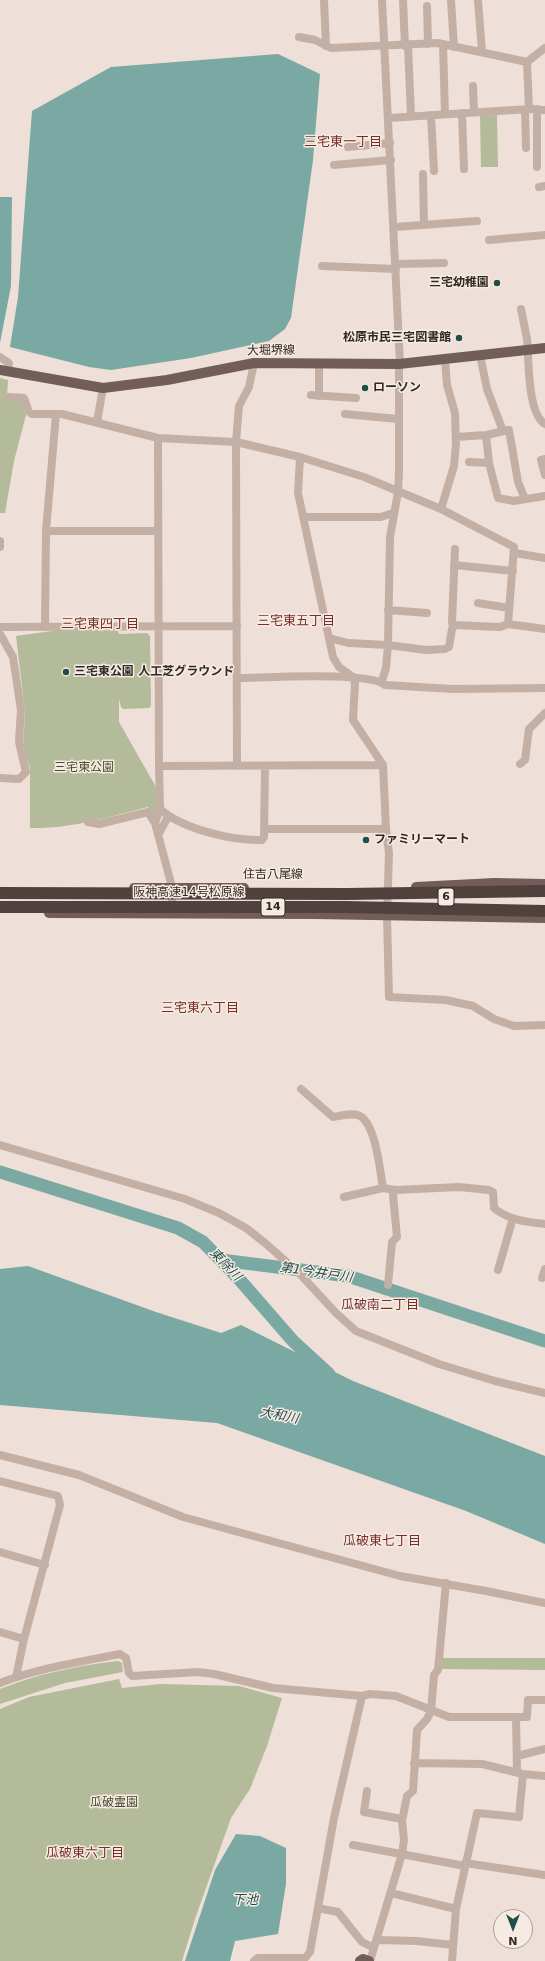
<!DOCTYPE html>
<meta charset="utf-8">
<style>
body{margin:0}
#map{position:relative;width:545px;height:1961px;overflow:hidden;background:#eee0d8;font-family:"DejaVu Sans",sans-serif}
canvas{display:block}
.north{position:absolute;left:493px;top:1909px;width:40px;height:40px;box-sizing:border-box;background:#f6ebe3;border:1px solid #a79d97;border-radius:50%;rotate:180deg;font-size:11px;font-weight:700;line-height:16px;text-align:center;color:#312826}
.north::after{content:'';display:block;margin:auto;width:14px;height:18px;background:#204e4b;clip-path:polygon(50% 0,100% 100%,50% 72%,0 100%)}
</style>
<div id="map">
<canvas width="545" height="1961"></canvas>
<div class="north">N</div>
</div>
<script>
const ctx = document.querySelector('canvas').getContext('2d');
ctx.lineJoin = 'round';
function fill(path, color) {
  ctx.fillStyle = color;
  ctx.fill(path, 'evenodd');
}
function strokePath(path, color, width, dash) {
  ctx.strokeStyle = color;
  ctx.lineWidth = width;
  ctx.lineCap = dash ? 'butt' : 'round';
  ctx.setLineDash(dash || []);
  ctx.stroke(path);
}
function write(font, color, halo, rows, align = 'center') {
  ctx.font = font + ' "DejaVu Sans","Noto Sans JP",sans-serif';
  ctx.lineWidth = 3;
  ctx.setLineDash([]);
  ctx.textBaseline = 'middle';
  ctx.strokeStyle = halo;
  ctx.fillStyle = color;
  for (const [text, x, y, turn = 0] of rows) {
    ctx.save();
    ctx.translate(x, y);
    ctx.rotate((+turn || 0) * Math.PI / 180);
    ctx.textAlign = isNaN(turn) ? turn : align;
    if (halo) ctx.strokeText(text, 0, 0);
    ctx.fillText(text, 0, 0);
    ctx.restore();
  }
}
fill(new Path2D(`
 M497,115L498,167H481L480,116Z
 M0,378L8,380L7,399L21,400L26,415L14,461L5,513H0Z
 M59,630L118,631L119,634L147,633L150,636L151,706L149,708L123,709L121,707L119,699V722L156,787L158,800L154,818L148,807C108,817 72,829 30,828V768L23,747L25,712L16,636Z
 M440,1658H545V1670L440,1669Z
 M118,1661L122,1663L123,1672L65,1683L0,1704V1689C37,1674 79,1665 118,1661Z
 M119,1679L122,1688L160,1684L239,1686L282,1698L267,1746L250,1789L231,1818L195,1919L182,1961H0V1709L29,1697Z`), '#b4bb9a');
fill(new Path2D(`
 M278,54L320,74L313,160L291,318L285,329L269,341L191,358L111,370L89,367L10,347L18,297L32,111L111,67Z
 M0,197H12L11,286L0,343Z
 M28,1266L156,1312L221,1333L241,1325L353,1381L545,1456V1544L466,1511L217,1423L0,1405V1269Z
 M236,1834L260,1836L286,1848V1884L278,1934L235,1941L230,1961H185L215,1870Z`), '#7aa8a3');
strokePath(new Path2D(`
 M0,1172L178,1228L203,1242L239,1279L293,1341L329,1374
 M221,1260L348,1276L545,1341`), '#7aa8a3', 13);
strokePath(new Path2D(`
 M324,0L326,46
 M382,0L400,364
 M403,0L405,46
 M451,0L454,47
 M478,0L482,52
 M427,6L428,44
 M299,37L315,40L331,48L438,43L527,62L529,109
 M443,44L445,114
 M408,45L411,116
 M527,62L545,48
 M473,86L474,112
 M525,109L526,148
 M537,109V167
 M462,113L464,169
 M431,115L434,171
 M389,118L529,109L545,110
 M348,147L390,143
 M334,165L391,160
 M423,174L424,225
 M539,187L545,186
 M394,227L477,221
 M489,240L545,235
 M396,264L444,263
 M322,266L396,269
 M521,309C523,319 525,329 527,339C529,358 527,414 545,424
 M480,355L487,389L503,431
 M0,357L9,363L8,371
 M311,395L356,398
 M319,396V364
 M9,397L24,398L29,412L32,414H62L158,438L236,442L300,457L364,477L441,509L514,547L508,624
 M345,414L398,419
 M97,422L103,388
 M486,435L489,463L498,498L514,501L545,496
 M456,437L486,435L509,430L518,482L525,499
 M158,438L159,766
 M300,457L298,493L333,657L339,667L353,677L355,683L353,720L383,765L386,829L389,853L387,916L389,997L446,1000L473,1006L494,1019L514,1026L545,1025
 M545,459L541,460L545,475
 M469,462L489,463
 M441,509L454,466L456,444L455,413L447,385L445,359
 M303,517H381L393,513
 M46,531H158
 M0,541V547
 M515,553L545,558
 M454,565L513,571
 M478,603L509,608
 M388,610L427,613
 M0,627L237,626
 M45,627L46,531L56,414
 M453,627L452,623L455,549
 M0,634L13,657L21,710L19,742L26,772L19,779L0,778
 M329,638L348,643L388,645L426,650L445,649L449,647L452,629L455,625L500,627L508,624L545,629
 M237,678C262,678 370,671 385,685L453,689L545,688
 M382,681L386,668L388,645L390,537L398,492L399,471V364
 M520,764L525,760L529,729L545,713
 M237,766L236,442L239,406L249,387L254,363
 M160,809C182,829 233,841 262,840L264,837L265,766
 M88,822L99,824L148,812L155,823L172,887V912
 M155,823L160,809L159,766L383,765
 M264,829H386
 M158,835L168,817
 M301,1089L333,1117C341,1116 353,1112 360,1116C376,1125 380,1171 383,1188L395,1190L459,1187L489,1190L493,1192L494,1208C508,1220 528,1222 545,1224
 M0,1145L185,1199L219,1213L246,1228L265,1243L299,1273L336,1313L356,1331L439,1364L495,1381L545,1393
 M344,1197L383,1188
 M498,1270L513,1218
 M542,1278L545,1269
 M388,1285L392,1242L397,1237L393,1195L395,1190
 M0,1455L79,1475L183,1517L400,1576L486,1591L545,1603
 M0,1481L58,1496L60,1505L24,1639L16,1677
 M0,1552L45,1565
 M0,1632L24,1639
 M0,1683C39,1668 80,1662 120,1654L126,1658L129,1673L132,1676L198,1672L214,1674L273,1688L362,1696L370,1694L396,1696L449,1717H527L528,1700H545
 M516,1717L517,1771
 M517,1756L545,1749
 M414,1763L482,1764L523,1774L545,1776
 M367,1791L364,1812L402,1819
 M353,1845L465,1866
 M465,1863L545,1875
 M391,1893L456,1909
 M318,1908L338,1912L362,1942L374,1948
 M377,1940L416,1941L453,1945
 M254,1961L258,1958H305L310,1952L334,1818L362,1696
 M370,1961L402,1854L404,1840L402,1821L407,1796L413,1791L417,1730L427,1719L431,1711L434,1675L438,1670L446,1583
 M452,1961L456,1909L477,1813L519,1817L523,1774`), '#c4afa5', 8);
strokePath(new Path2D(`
 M0,370L103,388L167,380L254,363L399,364L545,348
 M416,887L494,883L545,884
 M134,888H244
 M49,913L314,914L545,918
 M360,1961L363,1959L369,1961`), '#725d58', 10);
strokePath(new Path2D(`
 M0,893L347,894L545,891
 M0,907H346L545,911`), '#51413e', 12);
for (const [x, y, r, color] of [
 [497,283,4,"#204e4b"],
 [459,338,4,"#204e4b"],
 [365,388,4,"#204e4b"],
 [66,672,4,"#204e4b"],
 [366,840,4,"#204e4b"]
]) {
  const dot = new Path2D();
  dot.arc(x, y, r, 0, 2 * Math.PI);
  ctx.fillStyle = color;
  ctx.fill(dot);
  strokePath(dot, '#f6ebe3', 1.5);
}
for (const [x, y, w] of [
 [446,897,16],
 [273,907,24]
]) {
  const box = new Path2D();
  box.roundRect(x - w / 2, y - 9, w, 18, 3);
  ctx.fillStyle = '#f6ebe3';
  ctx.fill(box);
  strokePath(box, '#312826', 1);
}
write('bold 11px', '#312826', null, [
 ["6",446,897],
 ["14",273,907]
]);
write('bold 12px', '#312826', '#f6ebe3', [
 ["三宅幼稚園",489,283,"right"],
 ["松原市民三宅図書館",451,338,"right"],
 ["ローソン",373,388],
 ["三宅東公園 人工芝グラウンド",74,672],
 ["ファミリーマート",374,840]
], 'left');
write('12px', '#312826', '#f6ebe3', [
 ["大堀堺線",271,351,-1],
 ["住吉八尾線",273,875],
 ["阪神高速14号松原線",189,893]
]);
write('12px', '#454d2c', '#f6ebe3', [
 ["三宅東公園",84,768],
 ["瓜破霊園",114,1803]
]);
write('13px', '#782f27', '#f6ebe3', [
 ["三宅東一丁目",343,143],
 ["三宅東五丁目",296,622],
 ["三宅東四丁目",100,625],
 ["三宅東六丁目",200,1009],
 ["瓜破南二丁目",380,1306],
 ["瓜破東七丁目",382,1542],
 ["瓜破東六丁目",85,1854]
]);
write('italic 13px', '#204e4b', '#f6ebe3', [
 ["東除川",225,1265,46],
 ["第1今井戸川",316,1273,8],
 ["大和川",279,1416,11],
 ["下池",245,1901]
]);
</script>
